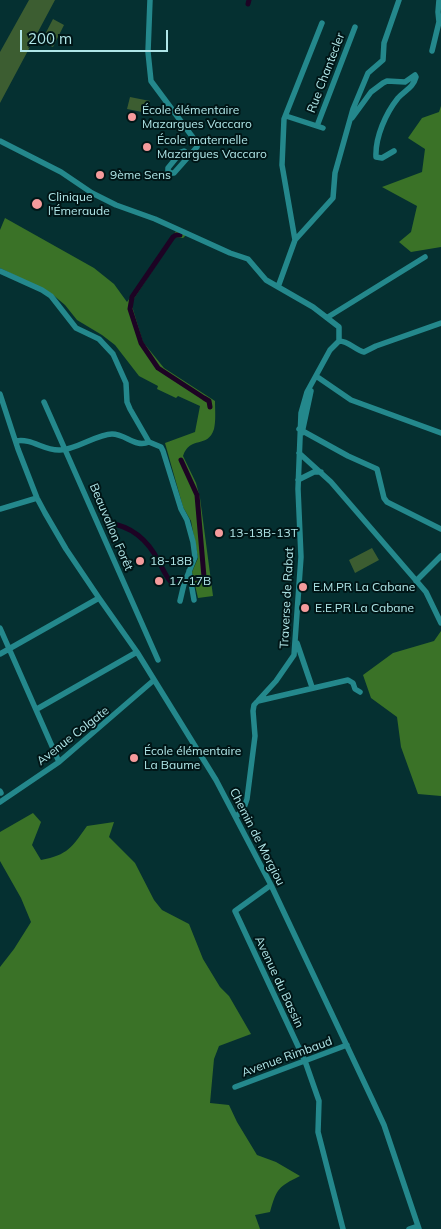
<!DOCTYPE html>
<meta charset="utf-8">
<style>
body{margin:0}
#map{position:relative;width:441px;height:1229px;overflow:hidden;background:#053031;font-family:Mulish,sans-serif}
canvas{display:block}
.scale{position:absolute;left:20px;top:30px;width:148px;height:22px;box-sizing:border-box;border:2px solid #b0e6e8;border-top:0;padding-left:6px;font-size:15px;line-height:18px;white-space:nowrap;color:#b0e6e8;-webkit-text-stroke:4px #001617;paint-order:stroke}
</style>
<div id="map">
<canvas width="441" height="1229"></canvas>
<div class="scale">200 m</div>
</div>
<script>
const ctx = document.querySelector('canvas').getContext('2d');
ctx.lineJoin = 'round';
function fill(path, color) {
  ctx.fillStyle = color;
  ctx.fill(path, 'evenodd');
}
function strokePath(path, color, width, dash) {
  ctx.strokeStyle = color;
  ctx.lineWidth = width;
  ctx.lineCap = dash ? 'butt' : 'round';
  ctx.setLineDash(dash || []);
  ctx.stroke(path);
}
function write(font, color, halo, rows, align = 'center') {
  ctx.font = font + ' Mulish,sans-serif';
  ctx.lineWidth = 4;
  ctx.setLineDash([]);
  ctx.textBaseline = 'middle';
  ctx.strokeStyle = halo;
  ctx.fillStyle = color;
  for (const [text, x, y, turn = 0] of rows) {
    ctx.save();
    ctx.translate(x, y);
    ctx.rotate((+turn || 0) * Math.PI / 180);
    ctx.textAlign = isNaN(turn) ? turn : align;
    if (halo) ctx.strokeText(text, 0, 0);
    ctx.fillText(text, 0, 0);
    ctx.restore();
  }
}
fill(new Path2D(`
 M29,0H55L0,103V52Z
 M53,19L64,25L53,47L41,42Z
 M130,97L150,101L147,113L127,109Z
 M372,548L379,560L355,573L349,560Z`), '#3c5d31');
fill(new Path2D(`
 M441,106V247L411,252L399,242L411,232L417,206L382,187L422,172L425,149L408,138L422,118L439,112Z
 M5,218L94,268L114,284L127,302L176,231L186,235L183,238L175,237L133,300L132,306L143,342L164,368L215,401C215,410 216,421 214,429C208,449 190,435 183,456L196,483L200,498L213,596L198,598L192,572L198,558L191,521L183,507L165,443L195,432L200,406L178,396L176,398L157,389L158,386L139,376L115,345L102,335L77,320L65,305L52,294L0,268V230Z
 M441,631V796L418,794L401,747L397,717L371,698L363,675L393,653L434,641Z
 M33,813L41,822L32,845L41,860C68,855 72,847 87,826L114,822L109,837L135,863L154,900L162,910L189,924L203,959L220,987L229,996L251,1034L219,1046L214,1059L210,1103L229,1105L237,1122L257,1155L276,1162L300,1176C278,1187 277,1188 270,1212L255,1215L260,1229H0V967L14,949L31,922L21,898L0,861V832Z`), '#3a7227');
strokePath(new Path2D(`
 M248,4L249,0
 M180,235H176L173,237L132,297L130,309L141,343L158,368L204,398L209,401L210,407
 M108,523C132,526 148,540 159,562C163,569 166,577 171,582L204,577L197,495L181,460`), '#1d0324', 5);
strokePath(new Path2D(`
 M150,0L148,52L151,81L197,143V147L174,173H171L168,171V168L181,152L184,151L189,155
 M432,51L439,22L438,12L439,0
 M286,116L323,128
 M352,118L371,92L383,83L387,81L405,82L415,75L416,77C413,88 405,90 398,98C386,113 375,137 376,157L382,158L394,151
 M317,126L355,27
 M0,141L61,172L92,193L116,205L155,219L230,253L248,259L266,280L313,307L339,327V341
 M295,240L333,198L335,173L353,109L368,73L383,60L384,43L399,0
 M0,271L42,290L51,296L76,328L99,339L113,354L126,383L127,402L130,409L149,442L161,447L163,451L181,509L187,520L193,542L195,557L184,584L180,601
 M278,287L295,240L282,165L284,119L322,23
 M328,317L425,257
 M316,376L351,400L441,433
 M0,394L18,449L37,498L45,513L66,549L99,598L137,652L216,780L271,885L372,1099L384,1125L419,1229
 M44,402L158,660
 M299,429L348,456L377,469L384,498L387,502L441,529
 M302,433L311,391
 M16,441C32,438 44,451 60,450C76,450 97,434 112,434C126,434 135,448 149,442
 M299,453L331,482L426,592L441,623
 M298,480L314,472H321
 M0,509L37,498
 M189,571L194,600
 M416,581L441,556
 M0,628L59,762
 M297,643L312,687
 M0,654L99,598
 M258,701L348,680L353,683L355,689L360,692
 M37,709L137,652
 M0,791L1,793
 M0,802L59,762L154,680
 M236,816L243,811L247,799L255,736L253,711L254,705L276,681L294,655L301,557L298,489L301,413L307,392L330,350L339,341C349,341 355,350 364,352L376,346L441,323
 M271,885L235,911L305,1061L319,1101L318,1132L343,1229
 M235,1087L347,1045
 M409,1229L418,1226`), '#24888c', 5.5);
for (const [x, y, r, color] of [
 [132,117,5,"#f59b9c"],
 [147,147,5,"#f59b9c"],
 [100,175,5,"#f59b9c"],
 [37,204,6,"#f59b9c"],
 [219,533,5,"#f59b9c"],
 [140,561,5,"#f59b9c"],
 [159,581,5,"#f59b9c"],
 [303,587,5,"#f59b9c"],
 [305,608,5,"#f59b9c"],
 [134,758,5,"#f59b9c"]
]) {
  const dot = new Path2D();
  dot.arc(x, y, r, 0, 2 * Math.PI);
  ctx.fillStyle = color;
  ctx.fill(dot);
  strokePath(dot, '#001617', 2);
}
write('12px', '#b0e6e8', '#001617', [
 ["Rue Chantecler",326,73,-69],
 ["Beauvallon Forêt",111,527,67],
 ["Traverse de Rabat",287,598,-87],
 ["Avenue Colgate",73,736,-38],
 ["Chemin de Morgiou",257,837,63],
 ["Avenue du Bassin",279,982,65],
 ["Avenue Rimbaud",287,1057,-20]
]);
write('12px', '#b0e6e8', '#001617', [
 ["École élémentaire",142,110],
 ["Mazargues Vaccaro",142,124],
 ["École maternelle",157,140],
 ["Mazargues Vaccaro",157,154],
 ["9ème Sens",110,175],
 ["Clinique",48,197],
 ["l'Émeraude",48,211],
 ["13-13B-13T",229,533],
 ["18-18B",150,561],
 ["17-17B",169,581],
 ["E.M.PR La Cabane",313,587],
 ["E.E.PR La Cabane",315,608],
 ["École élémentaire",144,751],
 ["La Baume",144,765]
], 'left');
</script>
